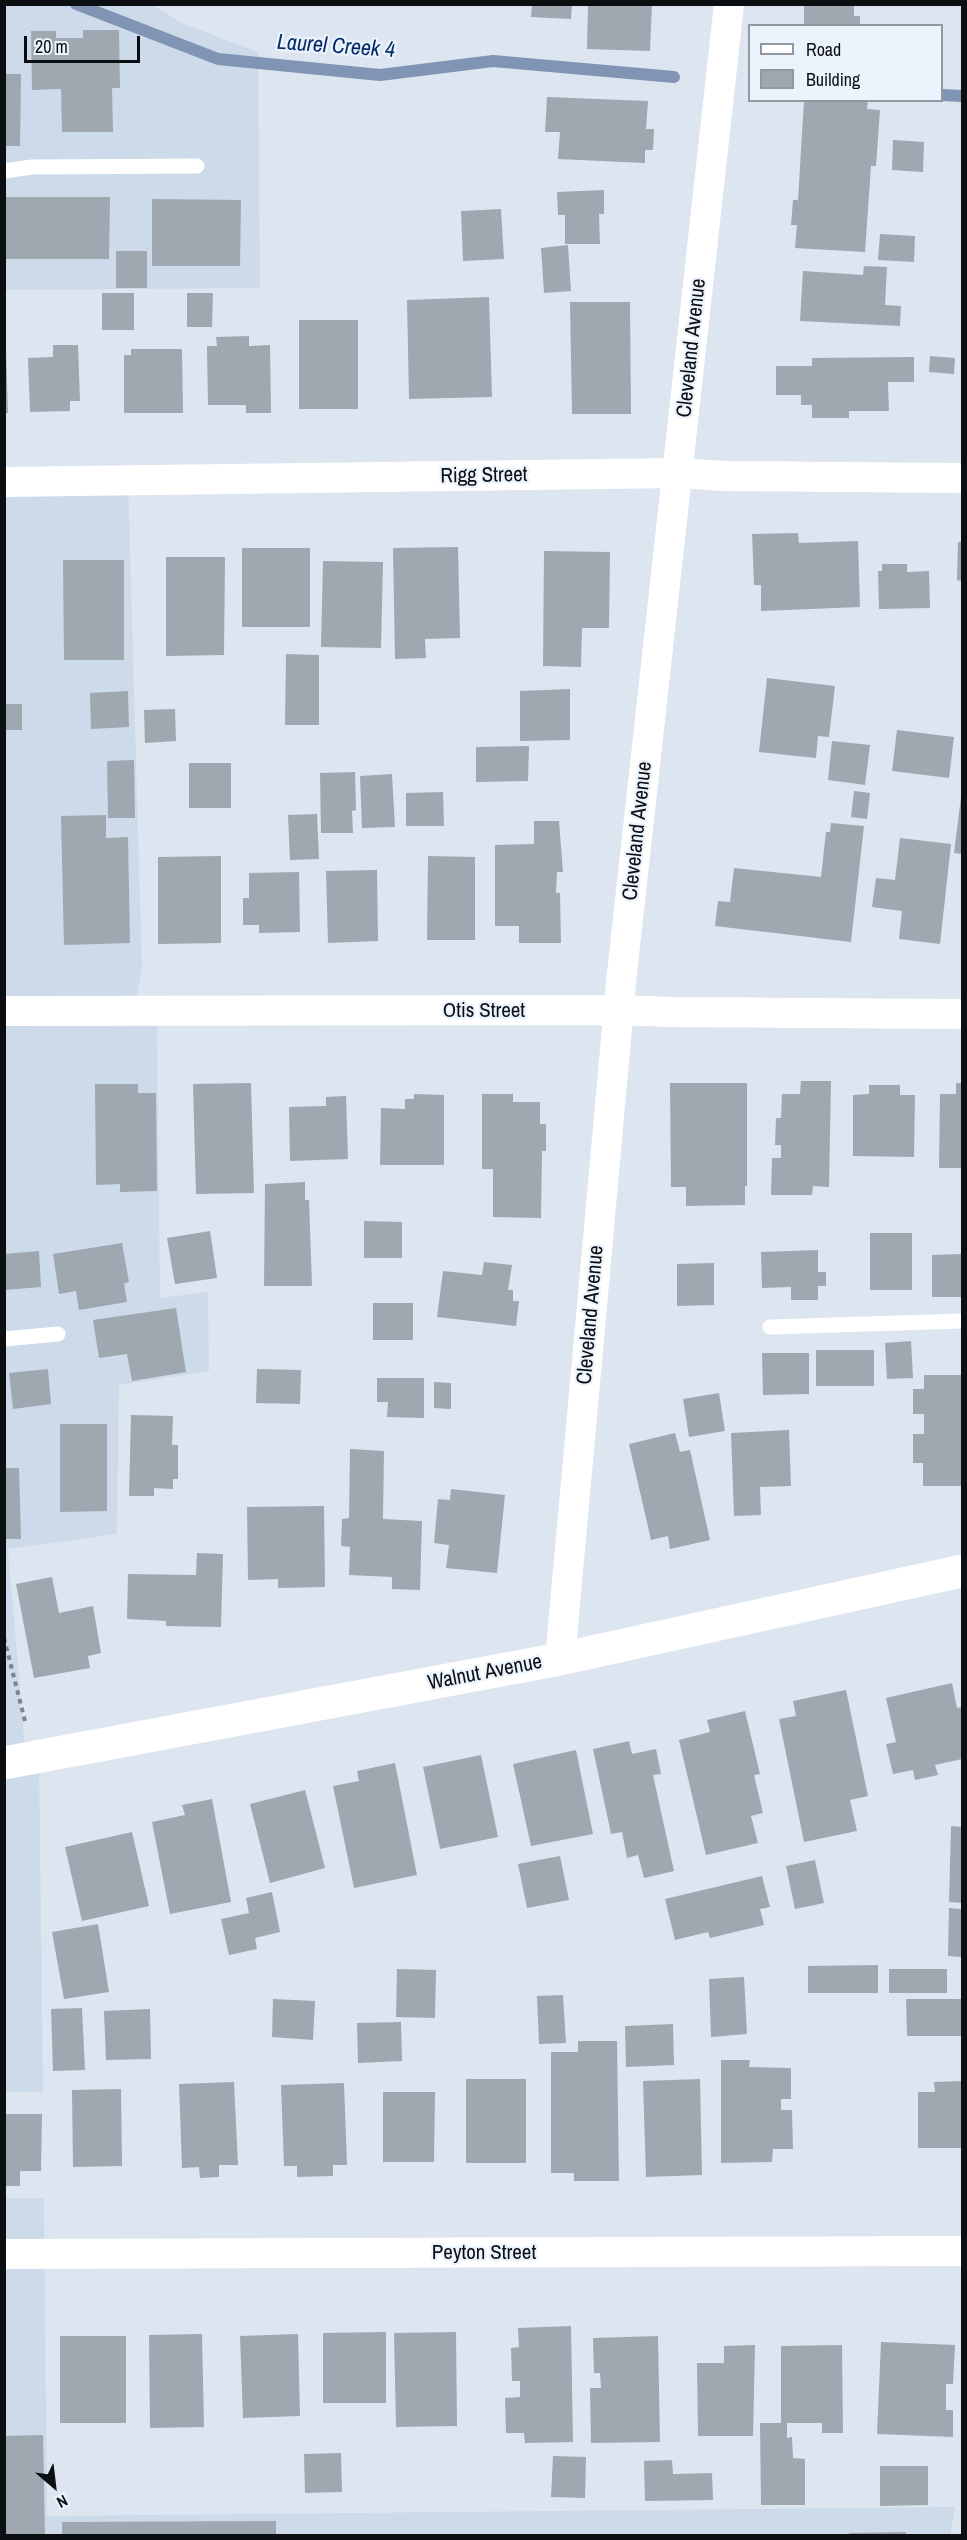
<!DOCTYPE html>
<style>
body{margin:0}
#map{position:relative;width:967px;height:2540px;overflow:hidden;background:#dde6f0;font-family:"Archivo Narrow",sans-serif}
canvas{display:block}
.frame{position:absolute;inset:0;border:6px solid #0c0f12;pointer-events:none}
.legend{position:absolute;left:748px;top:24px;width:195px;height:78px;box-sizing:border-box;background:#ebf3fd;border:2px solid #92989f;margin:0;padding:8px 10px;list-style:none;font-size:18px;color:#0c0f12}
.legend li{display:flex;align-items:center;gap:12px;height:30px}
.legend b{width:30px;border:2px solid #92989f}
.north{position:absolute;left:24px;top:2456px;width:60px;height:60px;-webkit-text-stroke:4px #ebf3fd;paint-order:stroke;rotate:152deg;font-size:16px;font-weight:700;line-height:24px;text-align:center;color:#0c0f12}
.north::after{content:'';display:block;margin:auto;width:21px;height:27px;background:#0c0f12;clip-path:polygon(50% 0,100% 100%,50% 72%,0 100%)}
.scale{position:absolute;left:24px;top:36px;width:116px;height:27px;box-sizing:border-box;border:3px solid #0c0f12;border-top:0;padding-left:8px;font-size:18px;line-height:21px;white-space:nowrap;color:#0c0f12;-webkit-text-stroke:4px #ebf3fd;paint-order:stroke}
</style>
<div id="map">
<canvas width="967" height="2540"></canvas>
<div class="frame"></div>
<ul class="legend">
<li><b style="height:8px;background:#fff"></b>Road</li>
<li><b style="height:16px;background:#9fa7b0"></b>Building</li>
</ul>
<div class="north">N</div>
<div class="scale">20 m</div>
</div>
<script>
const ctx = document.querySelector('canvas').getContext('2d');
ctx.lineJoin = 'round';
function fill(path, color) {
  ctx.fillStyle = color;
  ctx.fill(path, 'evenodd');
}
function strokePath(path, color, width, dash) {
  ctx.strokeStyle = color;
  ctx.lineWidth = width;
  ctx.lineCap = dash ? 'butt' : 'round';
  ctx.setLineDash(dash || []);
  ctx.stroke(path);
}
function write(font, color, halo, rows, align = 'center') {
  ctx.font = font + ' "Archivo Narrow",sans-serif';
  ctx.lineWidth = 4.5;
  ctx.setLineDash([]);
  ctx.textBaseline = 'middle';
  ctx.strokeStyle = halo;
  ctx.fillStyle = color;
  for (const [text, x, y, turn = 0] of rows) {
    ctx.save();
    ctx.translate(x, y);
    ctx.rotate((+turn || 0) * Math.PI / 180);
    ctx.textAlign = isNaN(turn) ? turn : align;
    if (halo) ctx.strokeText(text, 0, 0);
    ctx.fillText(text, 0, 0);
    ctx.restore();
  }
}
fill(new Path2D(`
 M4,5H153L184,24L258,52L260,288L5,290Z
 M128,482L142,968L133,1015L157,1016L160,1298L208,1292L209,1371L119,1385L117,1534L8,1549L26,1762L39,1759L43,2092H4V483Z
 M4,2198H44L47,2516L955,2507L950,2535H5Z`), '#ccdaea');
strokePath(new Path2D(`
 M76,4L218,59L380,75L493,61L674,77
 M942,95L962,96`), '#8094b4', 12);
fill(new Path2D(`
 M532,4H572L571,19L531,17Z
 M588,4H652L650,51L587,49Z
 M804,4L854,5V16H860V26H804Z
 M83,30H119L120,88H112L113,132H62L61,89L32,90L31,31H56V38H83Z
 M4,74H21L20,146H4Z
 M547,97L648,101L646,129H654L653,150H645V163L558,159L560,132H545Z
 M804,100H868L867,109L880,110L876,166H871L865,252L795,248L797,225H791L793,200H798Z
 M893,140L924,142L923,172L892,170Z
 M604,190V214H599L600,244H565V215H558L557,192Z
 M4,197H110L109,259H4Z
 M152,199L241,200L240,266H152Z
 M501,209L504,259L463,261L461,211Z
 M880,234L915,236L914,262L878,260Z
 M568,245L571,291L544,293L541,248Z
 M116,251H147V288H116Z
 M864,266L887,267L885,305L901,306L900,326L800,321L803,271L863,275Z
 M102,293H134V330H102Z
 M187,293H213L212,327H187Z
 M489,297L492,397L409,399L407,300Z
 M570,302H630L631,414H572Z
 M299,320H358V409H299Z
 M249,336V346L270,345L271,413H246V405H208L207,346H217L216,337Z
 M53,345H78L80,401H70V411L30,412L28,358L53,357Z
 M131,349H182L183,413H124V355H131Z
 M4,350H6L8,413H4Z
 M930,356L955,358L954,374L929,372Z
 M914,357V382H888L889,411H849V418H812V405H801V395H776V366H812V358Z
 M798,533L799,543L858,541L860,607L761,611V585H754L752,534Z
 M958,542H962V581L957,580Z
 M458,547L460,638L425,639L426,658L395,659L393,548Z
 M242,548H310V627H242Z
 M544,551L610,552L609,628H582L581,667L543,666Z
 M166,557H225L224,655L166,656Z
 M63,560H124V660H64Z
 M323,561L383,562L381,648L321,647Z
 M882,564H907V572L929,571L930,608L879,609L878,571H882Z
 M286,654L319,655V725H285Z
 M767,678L835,686L829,737L818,736L816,758L759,752Z
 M570,689V740L520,741V691Z
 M128,691L129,727L91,729L90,693Z
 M4,704H22V730H4Z
 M175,709L176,741L145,743L144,710Z
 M897,730L954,737L949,778L892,771Z
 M832,741L870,745L865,785L828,780Z
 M529,746L528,781L476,782V747Z
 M134,760L135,818H108L107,761Z
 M189,763H231V808H189Z
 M355,772L356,810L352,811L353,833H321L320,773Z
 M392,774L395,827L362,828L360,776Z
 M854,791L870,793L867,819L851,817Z
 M443,792L444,826H406V793Z
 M961,797H962V854L954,853Z
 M317,814L319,859L290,860L288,815Z
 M106,815V838L128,837L130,943L64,945L61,816Z
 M534,821H559L563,872H557L556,893H560L561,943H519V926H495V845L534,844Z
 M831,823L864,826L851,942L715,926L718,901L730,902L734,868L821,877L826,832H830Z
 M900,838L951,844L940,944L899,939L902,911L872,907L876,878L895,880Z
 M221,856V943L158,944V857Z
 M428,856L475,857V940H427Z
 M377,870L378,941L328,943L326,871Z
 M299,872L300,932L259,933V925H243V898H249V873Z
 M801,1081H831L829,1187L813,1186L812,1195H771L772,1158H781V1145H775L776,1118H781L782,1094H800Z
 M251,1083L254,1193L196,1194L193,1084Z
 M670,1083H747V1186H745V1205L686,1206V1187H671Z
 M956,1083H962V1168H939L940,1094H956Z
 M95,1084H138V1093H156L157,1191L120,1192V1184L96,1185Z
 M869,1085H900V1095H915L914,1157L853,1156V1095L869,1094Z
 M414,1094L444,1095V1165H380L381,1108L405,1109V1099H414Z
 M482,1094H513V1102H540V1124H546V1151H542L541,1218L493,1217V1169H482Z
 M346,1096L348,1159L290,1161L289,1107L326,1106V1097Z
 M305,1182V1200H309L312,1286H264L265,1184Z
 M364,1221L402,1222V1258H364Z
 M210,1231L217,1278L175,1284L167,1238Z
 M870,1233H912V1290H870Z
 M122,1243L129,1282L124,1283L127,1302L79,1310L76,1291L59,1294L53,1254Z
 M818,1250V1272H826V1286H818V1300H791V1287L762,1288L761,1252Z
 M39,1251L41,1287L4,1290V1254Z
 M962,1254V1297H932V1255Z
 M484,1262L512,1265L508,1290H513V1301H519L516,1326L437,1317L443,1271L482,1275Z
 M714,1263V1305L677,1306V1264Z
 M373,1303H413V1340H373Z
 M176,1308L186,1372L132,1381L127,1354L99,1358L93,1320Z
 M911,1341L913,1378L887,1379L885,1343Z
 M816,1350H874V1386H816Z
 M762,1353H809V1394L763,1395Z
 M48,1369L51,1404L13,1409L9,1373Z
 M257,1369L301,1370L300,1404L256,1403Z
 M924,1375H962V1486H923V1463H913V1434H924V1414H913V1389H924Z
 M377,1378H424V1418L387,1417L388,1402H377Z
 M434,1382L451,1383V1409L434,1408Z
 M719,1393L725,1431L689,1437L683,1399Z
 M131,1415L173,1416L172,1445H178V1479H173V1489L154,1488V1496H129Z
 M60,1424H107V1511L60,1512Z
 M789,1430L791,1486L760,1487L761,1515L734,1516L731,1433Z
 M675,1433L680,1452L690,1450L710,1540L670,1549L668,1536L651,1540L629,1444Z
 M350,1449L384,1451L383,1519L422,1521L420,1590L392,1589V1577L349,1575L350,1547L341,1546L342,1519L349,1518Z
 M4,1468H19L21,1539H4Z
 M451,1489L505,1495L497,1573L446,1568L449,1545L434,1543L438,1499L450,1500Z
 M324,1506L325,1587L278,1588V1579L248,1580L247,1507Z
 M197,1553L223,1554L221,1627L166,1626V1621L127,1619L128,1574L196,1575Z
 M52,1577L59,1613L93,1606L101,1653L88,1656L90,1668L34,1678L16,1584Z
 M952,1683L957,1708L962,1707V1759L935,1765L938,1775L915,1780L913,1770L893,1774L886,1744L896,1742L886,1698Z
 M846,1690L868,1796L850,1800L857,1831L804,1842L779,1719L796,1716L793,1701Z
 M745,1711L760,1774L754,1775L763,1813L751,1816L758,1843L706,1855L679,1740L710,1732L707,1720Z
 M629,1741L632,1754L656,1749L661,1774L653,1775L674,1871L644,1878L638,1855L627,1858L622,1832L611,1834L593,1749Z
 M576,1750L593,1834L531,1846L513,1764Z
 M481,1755L498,1837L440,1849L423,1767Z
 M395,1763L417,1875L354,1888L333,1786L359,1781L357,1771Z
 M305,1790L325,1868L270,1883L250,1804Z
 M212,1799L231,1902L170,1914L152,1822L185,1815L182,1805Z
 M951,1826L962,1827V1903L949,1902Z
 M132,1832L149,1906L82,1921L65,1847Z
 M560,1856L569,1900L527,1908L518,1864Z
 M815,1860L824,1903L795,1909L786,1866Z
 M762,1876L770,1907L760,1909L764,1925L710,1938L708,1932L675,1940L665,1899Z
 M272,1892L280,1932L255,1938L257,1949L229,1955L221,1919L249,1913L246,1898Z
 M949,1908L962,1909V1957L948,1956Z
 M98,1924L109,1992L64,1999L52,1932Z
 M878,1965V1993H808V1966Z
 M397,1969L436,1970L435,2018L396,2017Z
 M889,1969H947V1993H889Z
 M744,1977L747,2034L711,2037L709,1979Z
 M563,1995L566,2043L539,2044L537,1996Z
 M273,1999L315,2001L313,2040L272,2037Z
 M906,1999H962V2036H907Z
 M82,2008L85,2070L53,2071L51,2009Z
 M150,2009L151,2059L106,2060L104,2011Z
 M401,2022L402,2061L358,2063L357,2023Z
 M673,2024L674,2065L626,2067L625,2026Z
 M578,2041H617L619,2181H574V2173H551V2052H578Z
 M721,2060H750L749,2067L791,2068V2099H781V2110H792L793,2149H773L772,2162L721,2163Z
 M466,2079H526V2163H466Z
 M700,2079L702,2175L646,2177L643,2081Z
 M962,2081V2148H918V2092H935L934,2082Z
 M234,2082L238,2165H219V2177L200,2178L199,2167L182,2168L179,2084Z
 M344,2083L347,2165H333V2176L297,2177V2166H284L281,2085Z
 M121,2089L122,2166L73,2167L72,2090Z
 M383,2092H435L434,2162H383Z
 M4,2114H42L41,2171H20V2186H4Z
 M571,2326L573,2442L525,2443L524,2433H506L505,2398L520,2397V2381H512L511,2348L519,2347L518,2328Z
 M386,2332V2403H323V2333Z
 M456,2332L457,2426L396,2427L394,2333Z
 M202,2334L204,2427L150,2428L149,2335Z
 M298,2334L300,2416L243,2418L240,2336Z
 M60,2336H126V2423H60Z
 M658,2336L660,2442L591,2443L590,2388H601L600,2373H594L593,2338Z
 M881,2342L955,2345L953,2384H946V2410H953V2437L877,2434Z
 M755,2345L753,2436H698L697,2363H724V2346Z
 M842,2345L843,2433H822V2423H787V2438L792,2437L793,2458L805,2459V2505H761L760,2423H781V2346Z
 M43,2435L45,2536H4V2436Z
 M341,2453L342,2492L305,2493L304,2454Z
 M553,2456L586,2457L585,2498L551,2497Z
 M672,2460L673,2474L712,2473L713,2500L645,2501L644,2461Z
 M880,2466H928V2505L880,2506Z
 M276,2521V2536H62V2522Z
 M906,2532V2536H849V2533Z`), '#9fa7b0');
strokePath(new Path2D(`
 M4,1638L25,1721`), '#7d838a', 4, [4.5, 4.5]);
strokePath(new Path2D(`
 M4,171L32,167L197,166
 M770,1327L962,1321
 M4,1339L58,1334`), '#fff', 15);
strokePath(new Path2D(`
 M4,482L678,473L726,476L962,478
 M4,1011L619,1010L671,1012L962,1014
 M560,1659L622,973L729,4
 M4,2254L962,2251`), '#fff', 30);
strokePath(new Path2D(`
 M4,1763L560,1659L962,1571`), '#fff', 33);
write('21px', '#0c0f12', '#ebf3fd', [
 ["Cleveland Avenue",692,348,-84],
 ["Rigg Street",484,476,-1],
 ["Cleveland Avenue",638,831,-84],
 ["Otis Street",484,1011],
 ["Cleveland Avenue",591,1315,-85],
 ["Walnut Avenue",485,1673,-11],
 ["Peyton Street",484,2253]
]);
write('italic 22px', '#052b69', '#ebf3fd', [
 ["Laurel Creek 4",336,47,4]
]);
</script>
